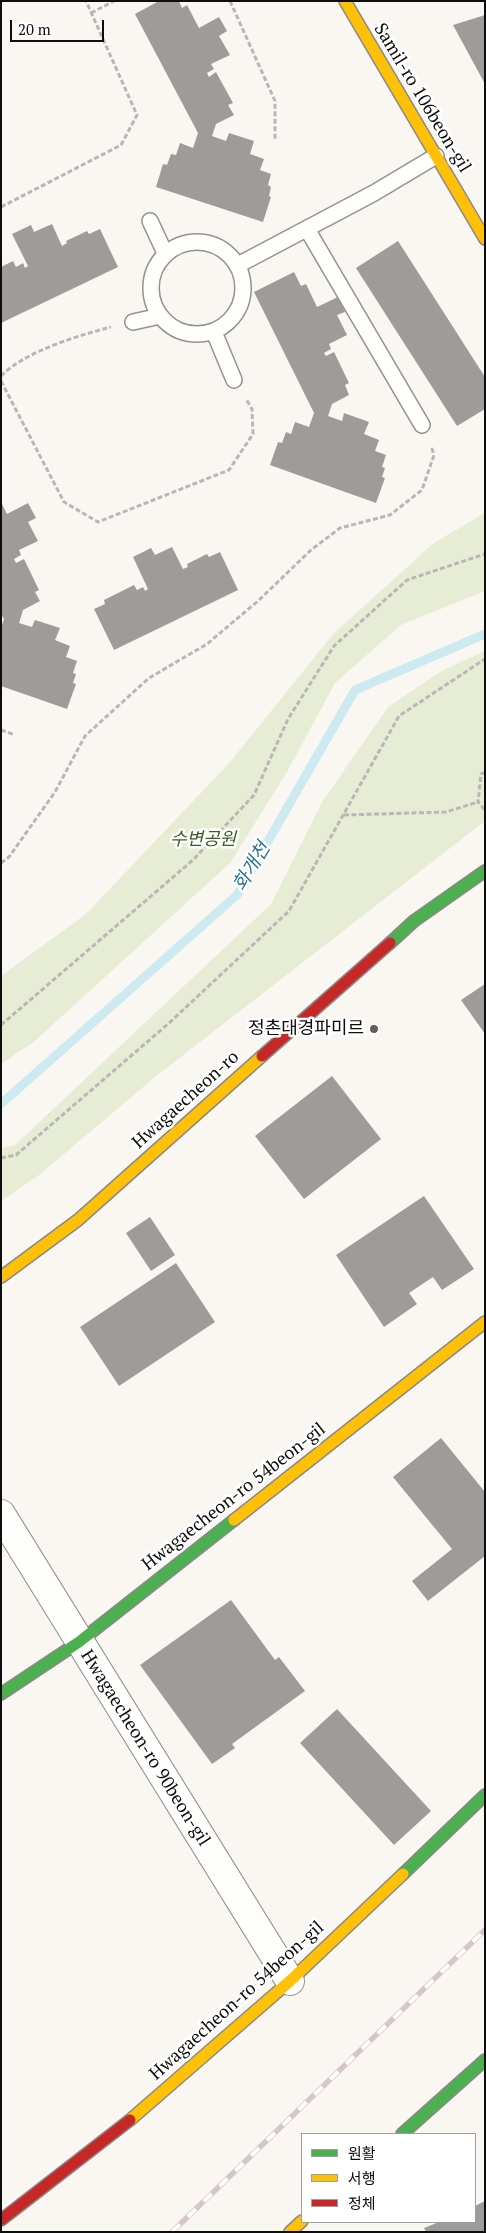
<!DOCTYPE html>
<meta charset="utf-8">
<style>
body{margin:0}
#map{position:relative;width:486px;height:2233px;overflow:hidden;background:#faf7f3;font-family:"PT Serif","Noto Sans KR",serif}
canvas{display:block}
.frame{position:absolute;inset:0;border:2px solid #0d0d0d;pointer-events:none}
.legend{position:absolute;left:301px;top:2133px;width:175px;height:90px;box-sizing:border-box;background:#fff;border:1px solid #9e9e9e;margin:0;padding:6px 9px;list-style:none;font-size:15px;color:#0d0d0d}
.legend li{display:flex;align-items:center;gap:10px;height:25px}
.legend b{width:25px;border:1px solid #9e9e9e}
.scale{position:absolute;left:10px;top:20px;width:94px;height:22px;box-sizing:border-box;border:2px solid #0d0d0d;border-top:0;padding-left:6px;font-size:15px;line-height:18px;white-space:nowrap;color:#0d0d0d;-webkit-text-stroke:4px #fff;paint-order:stroke}
</style>
<div id="map">
<canvas width="486" height="2233"></canvas>
<div class="frame"></div>
<ul class="legend">
<li><b style="height:6px;background:#4caf50"></b>원활</li>
<li><b style="height:6px;background:#ffc107"></b>서행</li>
<li><b style="height:6px;background:#c62828"></b>정체</li>
</ul>
<div class="scale">20 m</div>
</div>
<script>
const ctx = document.querySelector('canvas').getContext('2d');
ctx.lineJoin = 'round';
function fill(path, color) {
  ctx.fillStyle = color;
  ctx.fill(path, 'evenodd');
}
function strokePath(path, color, width, dash) {
  ctx.strokeStyle = color;
  ctx.lineWidth = width;
  ctx.lineCap = dash ? 'butt' : 'round';
  ctx.setLineDash(dash || []);
  ctx.stroke(path);
}
function write(font, color, halo, rows, align = 'center') {
  ctx.font = font + ' "PT Serif","Noto Sans KR",serif';
  ctx.lineWidth = 5;
  ctx.setLineDash([]);
  ctx.textBaseline = 'middle';
  ctx.strokeStyle = halo;
  ctx.fillStyle = color;
  for (const [text, x, y, turn = 0] of rows) {
    ctx.save();
    ctx.translate(x, y);
    ctx.rotate((+turn || 0) * Math.PI / 180);
    ctx.textAlign = isNaN(turn) ? turn : align;
    if (halo) ctx.strokeText(text, 0, 0);
    ctx.fillText(text, 0, 0);
    ctx.restore();
  }
}
fill(new Path2D(`
 M485,513V591L401,625L335,683L287,772L230,863L35,1041L1,1064V976L86,914L230,762L334,633L435,542Z
 M485,651V821L155,1077L38,1176L1,1201V1148L15,1145L271,904L322,802L388,707L443,670Z`), '#e7edd5');
strokePath(new Path2D(`
 M1,1104L237,895L355,690L485,634`), '#cdeaf0', 9);
fill(new Path2D(`
 M159,1H179L182,8L187,5L199,28L219,17L227,31L219,36L230,55L211,64L214,69L207,73L209,77L216,72L233,103L228,105L234,115L216,124L212,136L226,141L229,133L254,141L250,154L264,159L260,170L271,174L268,185L271,187L269,196L271,197L263,222L156,187L163,164L167,165L171,154L176,155L180,143L193,148L198,133L135,14Z
 M485,15V84L453,25Z
 M52,224L62,246L67,243L66,241L87,231L89,234L100,229L118,267L1,323V267L13,261L16,267L23,263L25,268L28,266L12,234L31,225L34,232Z
 M398,241L485,377V409L457,426L356,268Z
 M294,272L301,286L306,284L317,307L338,297L345,312L337,315L347,335L329,344L331,349L324,353L326,356L334,352L349,383L345,385L349,395L332,404L328,416L342,421L344,413L369,422L364,434L379,440L375,451L386,455L382,467L385,468L382,477L385,478L376,503L270,465L278,442L282,443L286,432L291,434L295,422L309,427L314,413L254,292Z
 M1,502L7,514L28,503L36,518L28,522L38,541L19,550L21,555L14,559L16,563L24,559L39,590L35,592L40,601L23,610L19,623L32,627L35,620L60,628L55,640L70,646L66,657L77,661L73,673L76,674L73,683L76,684L67,709L1,686V628L4,619L1,614Z
 M172,547L183,569L188,567L187,564L207,554L209,557L220,552L238,590L114,650L94,609L105,604L104,600L134,585L137,590L143,587L145,591L148,589L133,557L151,548L155,555Z
 M485,984V1034L461,1000Z
 M332,1076L381,1139L304,1199L255,1136Z
 M424,1196L474,1269L442,1290L433,1277L409,1293L417,1304L384,1327L336,1255Z
 M150,1217L175,1255L151,1271L126,1233Z
 M176,1263L215,1322L119,1386L80,1327Z
 M441,1438L485,1492V1556L428,1601L412,1581L452,1549L393,1477Z
 M231,1600L275,1660L279,1657L305,1691L232,1744L235,1748L212,1764L140,1665Z
 M337,1709L431,1811L394,1845L300,1743Z
 M485,2201V2232H426L424,2228L439,2222H475V2206Z`), '#9e9b98');
const lane = new Path2D(`
 M150,221L165,253
 M307,229L422,425
 M151 288a46 46 0 1 1 92 0a46 46 0 1 1-92 0Z
 M238,265L374,193L436,156
 M133,322L160,316
 M214,332L234,380`);
const street = new Path2D(`
 M1,1514L290,1981`);
const fast = new Path2D(`
 M390,943L414,921L485,871
 M1,1694L79,1642L234,1520
 M403,1874L485,1795
 M402,2134L485,2060`);
const slow = new Path2D(`
 M345,1L485,239
 M1,1277L78,1220L262,1056
 M234,1520L485,1322
 M130,2120L290,1981L403,1874
 M290,2232L302,2221`);
const jam = new Path2D(`
 M262,1056L390,943
 M1,2220L130,2120`);
strokePath(lane, '#949291', 18);
strokePath(street, '#949291', 30);
strokePath(fast, '#8a8987', 14);
strokePath(slow, '#8a8987', 14);
strokePath(jam, '#8a8987', 14);
strokePath(new Path2D(`
 M230,1L275,101V139
 M91,13L114,1
 M1,207L121,145L137,115L86,1
 M1,376C26,351 77,336 111,327
 M1,381L64,502L98,522L229,470L253,434L252,409L246,399
 M1,730L15,735
 M485,772L481,774L478,802L485,810
 M344,815L446,812L478,802
 M1,863L9,857L55,792L85,736L149,678L207,644L258,601L311,550L340,528L390,515L422,490L434,455L431,446
 M1,1025L193,860L254,795L288,719L334,646L407,580L485,554
 M1,1158L16,1155L168,1024L289,911L399,716L485,659`), '#b8b7b7', 3, [5, 2.5]);
strokePath(lane, '#fefefd', 15);
strokePath(street, '#fefefd', 28);
strokePath(fast, '#4caf50', 11);
strokePath(slow, '#ffc107', 11);
strokePath(jam, '#c62828', 11);
const rail = new Path2D(`
 M172,2232L485,1930`);
strokePath(rail, '#d5c7c9', 5.5);
strokePath(rail, '#fff', 4, [11]);
for (const [x, y, r, color] of [
 [374,1029,5,"#605f5e"]
]) {
  const dot = new Path2D();
  dot.arc(x, y, r, 0, 2 * Math.PI);
  ctx.fillStyle = color;
  ctx.fill(dot);
  strokePath(dot, '#fff', 2);
}
write('18px', '#0d0d0d', '#fff', [
 ["Samil-ro 106beon-gil",422,98,59],
 ["Hwagaecheon-ro",186,1100,-42],
 ["Hwagaecheon-ro 54beon-gil",234,1497,-38],
 ["Hwagaecheon-ro 90beon-gil",145,1748,58],
 ["Hwagaecheon-ro 54beon-gil",237,2001,-42]
]);
write('italic 18px', '#3a5e25', '#fff', [
 ["수변공원",203,840]
]);
write('18px', '#0d0d0d', '#fff', [
 ["정촌대경파미르",364,1029]
], 'right');
write('italic 19px', '#247492', '#fff', [
 ["화개천",252,867,-59]
]);
</script>
